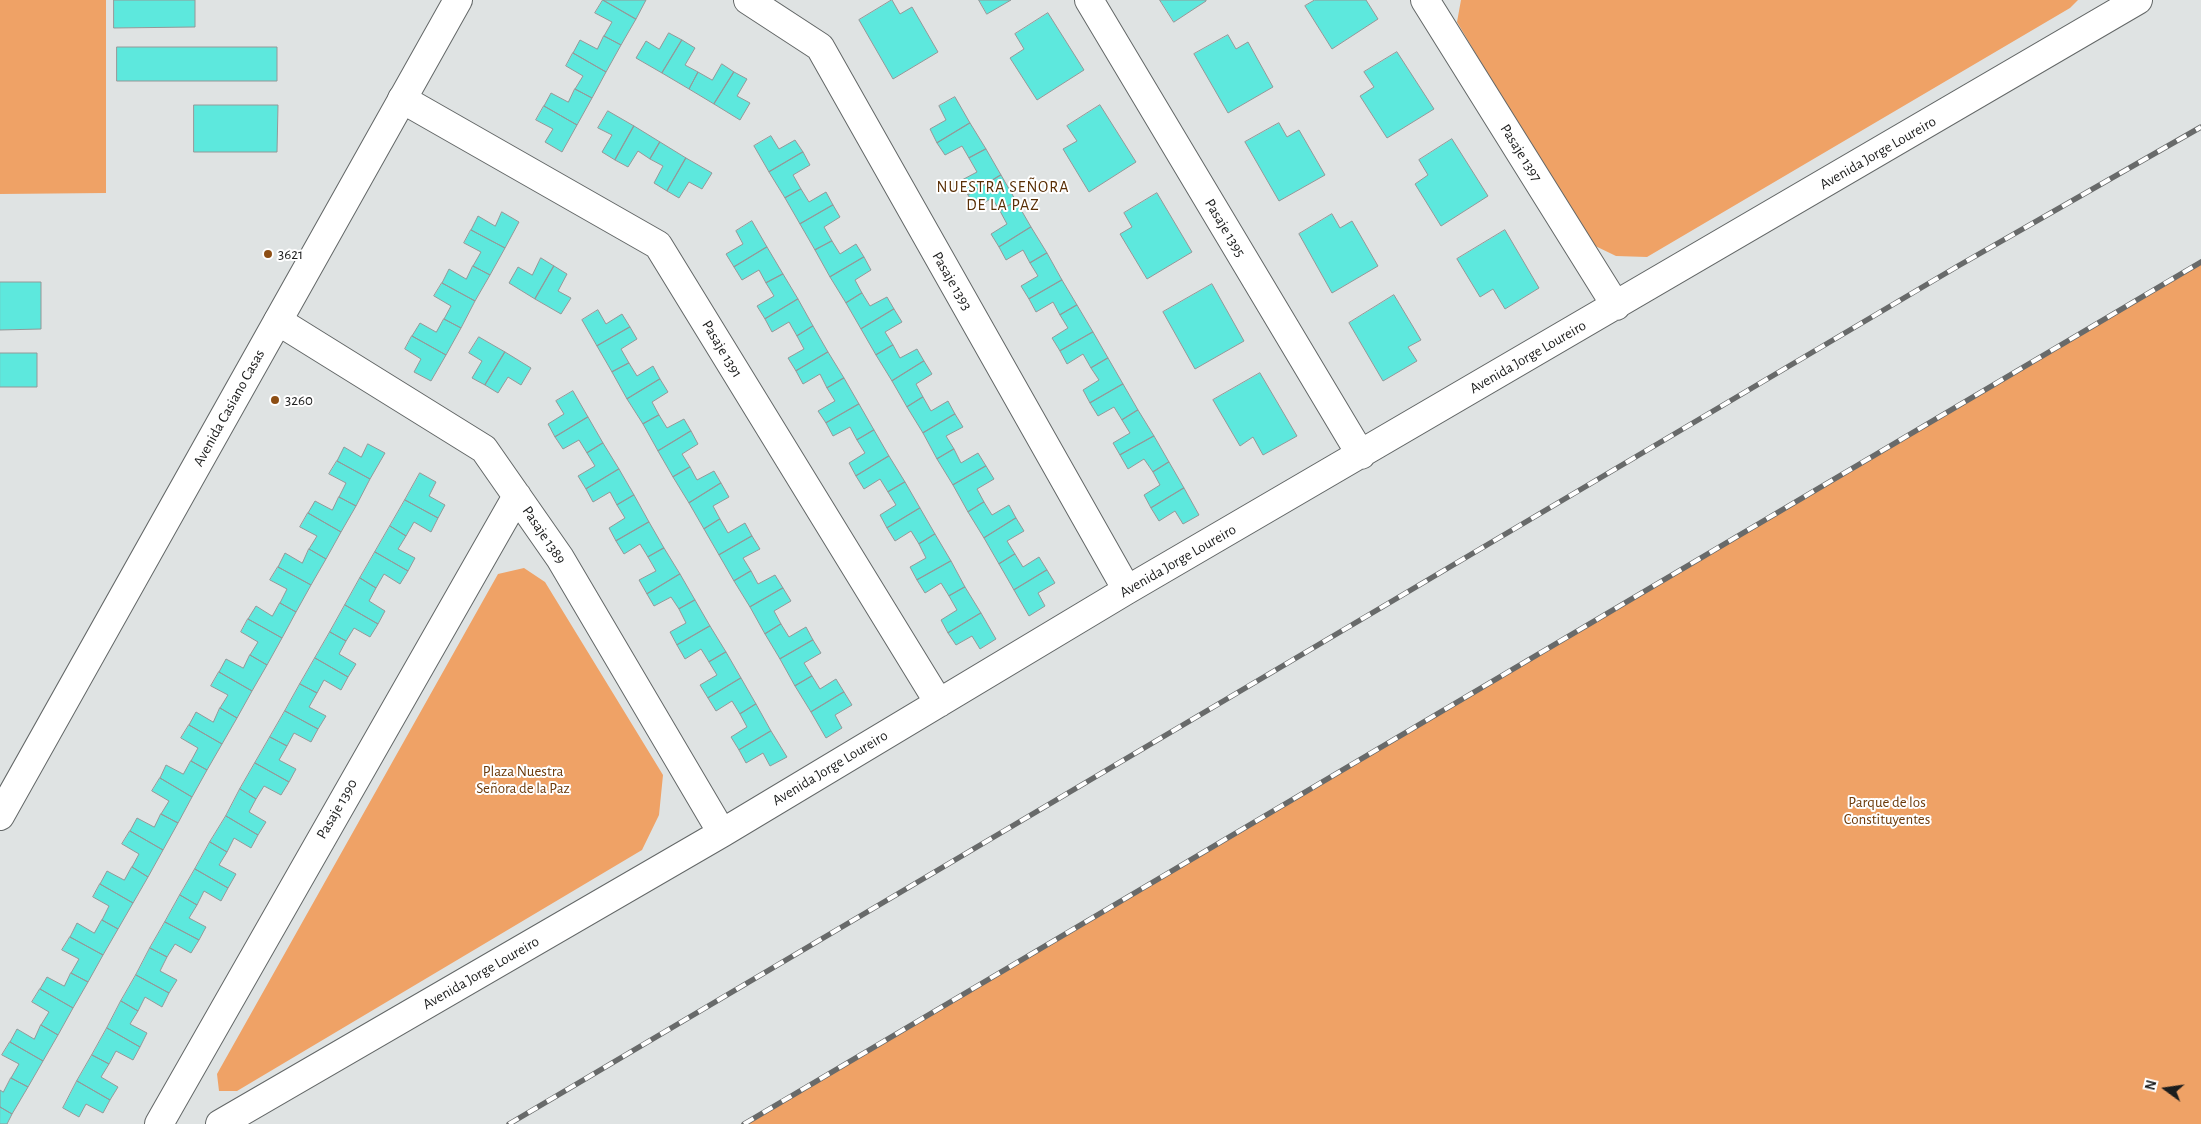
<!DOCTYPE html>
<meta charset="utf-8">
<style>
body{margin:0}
#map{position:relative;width:2201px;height:1124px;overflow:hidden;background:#dfe3e3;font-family:"Alegreya Sans",sans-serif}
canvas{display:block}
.north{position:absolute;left:2141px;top:1064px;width:50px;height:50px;-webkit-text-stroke:4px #fff;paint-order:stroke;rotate:284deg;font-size:14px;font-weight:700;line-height:20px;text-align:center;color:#1c1d1d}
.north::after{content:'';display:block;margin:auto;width:18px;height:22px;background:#1c1d1d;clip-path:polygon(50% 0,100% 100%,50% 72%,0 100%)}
</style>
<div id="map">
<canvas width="2201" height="1124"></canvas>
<div class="north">N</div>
</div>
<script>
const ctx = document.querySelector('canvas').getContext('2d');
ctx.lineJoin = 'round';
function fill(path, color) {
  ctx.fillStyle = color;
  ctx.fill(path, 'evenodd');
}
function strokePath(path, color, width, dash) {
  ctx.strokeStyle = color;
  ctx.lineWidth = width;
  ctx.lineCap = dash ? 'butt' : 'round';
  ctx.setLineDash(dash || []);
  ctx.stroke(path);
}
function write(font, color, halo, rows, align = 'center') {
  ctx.font = font + ' "Alegreya Sans",sans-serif';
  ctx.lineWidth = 4;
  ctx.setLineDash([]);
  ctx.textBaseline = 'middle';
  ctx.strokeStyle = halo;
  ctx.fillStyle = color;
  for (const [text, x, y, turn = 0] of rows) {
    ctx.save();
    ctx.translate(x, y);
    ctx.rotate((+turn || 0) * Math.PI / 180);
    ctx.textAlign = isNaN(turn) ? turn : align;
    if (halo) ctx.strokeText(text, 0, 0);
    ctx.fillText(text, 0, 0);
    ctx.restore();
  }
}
fill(new Path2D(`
 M0,0H106V193L0,194Z
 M1461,0H2078L2070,8L1647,257L1616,256L1587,242L1457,22Z
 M2201,262V1124H744Z
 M524,568L545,582L663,775L659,815L642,850L237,1091H219L217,1074L498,574Z`), '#efa266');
const building = new Path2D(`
 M114,0H195V27L114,28Z
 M603,0L636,19L621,45L604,36L612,22L595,13Z
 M603,0H646L636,19Z
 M892,0L900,14L912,7L938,52L893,79L859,20Z
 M979,0H1011L987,14Z
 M1160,0H1206V1L1174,22Z
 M1315,0H1366L1378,19L1332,49L1305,6Z
 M1048,13L1084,70L1037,100L1010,58L1024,49L1015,34Z
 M669,33L682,40L662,73L636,58L646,41L659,49Z
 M1228,35L1236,49L1248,42L1273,87L1228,113L1194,54Z
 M604,36L621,45L606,72L573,53L580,40L597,49Z
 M682,40L695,48L685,65L698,72L689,89L662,73Z
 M117,47H277V81H117Z
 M1397,52L1434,109L1387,138L1360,96L1374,87L1364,72Z
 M573,53L606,72L592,98L575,89L583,76L566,66Z
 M722,64L734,72L714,104L689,89L698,72L712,80Z
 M734,72L747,79L737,96L750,103L740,120L714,104Z
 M575,89L592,98L577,125L544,106L551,93L568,102Z
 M955,97L970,123L937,143L930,129L946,120L939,106Z
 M194,105H278L277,152H194Z
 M1100,105L1136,162L1089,192L1063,149L1077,141L1067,126Z
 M544,106L577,125L562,152L545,142L553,129L536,120Z
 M608,111L634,126L615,160L602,152L612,135L598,128Z
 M970,123L986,149L969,158L962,146L945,155L937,143Z
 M1279,123L1287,137L1299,130L1325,175L1279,201L1245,142Z
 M634,126L660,142L650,159L638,151L628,167L615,160Z
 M771,136L779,149L795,140L803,152L769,172L754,146Z
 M1452,139L1488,196L1441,226L1415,184L1428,175L1419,160Z
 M660,142L686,158L667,191L654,183L663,166L650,159Z
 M986,149L1001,175L968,195L960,181L977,172L969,158Z
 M803,152L810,165L793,175L801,189L785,198L769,172Z
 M686,158L712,173L702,189L689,182L679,198L667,191Z
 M1001,175L1016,201L1000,211L992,198L976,208L968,195Z
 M801,189L809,202L826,192L833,205L800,224L785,198Z
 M1157,193L1192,252L1147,279L1120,234L1132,227L1124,213Z
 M1016,201L1031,227L999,247L991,234L1007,224L1000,211Z
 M833,205L840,217L824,227L832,241L815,250L800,224Z
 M502,212L519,222L505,248L471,230L478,216L495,226Z
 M1332,214L1340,228L1352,221L1378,266L1332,293L1299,234Z
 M752,221L767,247L734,267L726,254L743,244L736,231Z
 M1031,227L1047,253L1030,263L1023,250L1006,260L999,247Z
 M471,230L505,248L490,275L473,266L481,252L464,243Z
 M1505,230L1539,288L1505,309L1493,289L1480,297L1457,259Z
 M832,241L840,254L856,244L864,257L830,277L815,250Z
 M767,247L783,274L766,283L759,270L742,280L734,267Z
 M1047,253L1062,280L1029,299L1021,286L1038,276L1030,263Z
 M864,257L871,270L855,280L862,293L846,303L830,277Z
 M541,258L554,266L535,299L509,283L518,267L532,275Z
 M473,266L490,275L475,301L442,283L449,269L466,279Z
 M554,266L567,274L558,291L571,298L561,314L535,299Z
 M783,274L798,299L765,319L757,306L774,296L766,283Z
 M1062,280L1077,305L1060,315L1053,302L1036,312L1029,299Z
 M0,282H41V329L0,330Z
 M442,283L475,301L461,328L444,319L451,306L434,296Z
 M1212,284L1244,341L1195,369L1163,312Z
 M862,293L870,306L887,297L894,309L861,329L846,303Z
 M1394,295L1421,340L1408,347L1417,361L1383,381L1349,323Z
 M798,299L813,326L797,336L789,322L772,332L765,319Z
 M1077,305L1093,332L1060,351L1052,338L1068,328L1060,315Z
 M894,309L902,322L885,332L893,345L876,355L861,329Z
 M598,310L606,324L622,314L630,327L597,346L582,320Z
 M444,319L461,328L446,355L412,336L420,323L436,332Z
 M813,326L828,352L796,371L788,358L804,349L797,336Z
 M630,327L637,339L621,349L629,363L612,372L597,346Z
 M1093,332L1108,358L1091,368L1083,354L1067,364L1060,351Z
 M412,336L446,355L431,381L414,372L421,359L405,349Z
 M479,337L505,352L485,385L472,378L482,361L469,353Z
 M893,345L900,358L917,349L924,361L892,381L876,355Z
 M505,352L531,368L521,385L508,377L498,393L485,385Z
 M828,352L844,378L827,388L820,374L803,384L796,371Z
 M0,353H37V387H0Z
 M1108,358L1123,384L1090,403L1083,390L1099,380L1091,368Z
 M924,361L932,374L916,384L923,397L907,407L892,381Z
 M629,363L637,376L653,366L660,379L627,399L612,372Z
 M1260,373L1297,436L1263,455L1253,437L1240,446L1213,400Z
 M844,378L859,404L826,423L818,411L835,401L827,388Z
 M660,379L668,392L652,402L659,415L643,424L627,399Z
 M1123,384L1138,410L1122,420L1114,407L1098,416L1090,403Z
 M573,391L588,417L555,437L548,424L564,414L556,401Z
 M923,397L931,411L948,401L955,414L923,433L907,407Z
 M859,404L874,430L857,440L850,427L833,436L826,423Z
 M1138,410L1154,436L1120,455L1113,443L1130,433L1122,420Z
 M955,414L963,427L946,436L954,449L937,459L923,433Z
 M659,415L667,428L684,419L691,431L658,451L643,424Z
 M588,417L603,443L587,453L579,440L563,449L555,437Z
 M874,430L889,456L856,476L849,463L865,453L857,440Z
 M691,431L698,444L682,454L690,467L673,477L658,451Z
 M1154,436L1169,462L1153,472L1144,459L1128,469L1120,455Z
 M603,443L619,469L586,489L578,476L595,466L587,453Z
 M368,444L385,453L370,479L337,461L344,447L361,457Z
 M954,449L961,463L978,453L986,466L953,485L937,459Z
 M889,456L905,482L888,492L880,479L864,489L856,476Z
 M337,461L370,479L356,506L339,497L346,483L329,474Z
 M1169,462L1184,488L1151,508L1144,495L1160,485L1153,472Z
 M986,466L994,479L977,489L984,502L968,512L953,485Z
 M690,467L697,480L714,471L721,483L689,503L673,477Z
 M619,469L634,495L617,505L610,492L593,502L586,489Z
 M420,473L436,482L429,496L445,505L438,518L405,500Z
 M905,482L920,508L887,528L880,515L896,505L888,492Z
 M721,483L729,497L713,506L720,519L704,529L689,503Z
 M1184,488L1199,515L1183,524L1175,511L1159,521L1151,508Z
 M634,495L649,522L616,541L609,528L625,518L617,505Z
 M339,497L356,506L341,532L308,513L315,501L332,510Z
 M405,500L438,518L431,532L414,522L406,536L390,526Z
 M984,502L992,515L1009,505L1016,518L984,538L968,512Z
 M920,508L935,534L919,544L911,531L895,541L887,528Z
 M308,513L341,532L326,559L309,549L317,536L300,527Z
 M1016,518L1024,531L1007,541L1015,554L999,564L984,538Z
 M720,519L728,533L745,523L752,536L719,555L704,529Z
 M649,522L664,548L648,557L640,544L624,554L616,541Z
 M390,526L406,536L398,549L415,558L408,571L375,552Z
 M935,534L951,561L917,580L910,567L926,558L919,544Z
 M752,536L760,549L743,558L751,571L734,581L719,555Z
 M664,548L680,574L647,594L639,580L656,571L648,557Z
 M309,549L326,559L311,585L278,567L285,553L302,563Z
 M375,552L408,571L400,584L384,574L376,588L360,578Z
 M1015,554L1023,567L1039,557L1047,570L1014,590L999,564Z
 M951,561L965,587L949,596L941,583L925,593L917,580Z
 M278,567L311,585L296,612L280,603L287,589L270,580Z
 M1047,570L1055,583L1038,593L1045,606L1029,616L1014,590Z
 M751,571L758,584L775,575L783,588L750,607L734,581Z
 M680,574L695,600L679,609L671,597L654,606L647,594Z
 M360,578L376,588L369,601L385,611L378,624L345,605Z
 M965,587L981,613L948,633L941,620L957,610L949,596Z
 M783,588L791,601L774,611L781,624L765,634L750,607Z
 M695,600L710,626L677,645L670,632L686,623L679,609Z
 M280,603L296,612L282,638L248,619L256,606L272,616Z
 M345,605L378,624L370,637L354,628L346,641L330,632Z
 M981,613L996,639L980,649L972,636L956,645L948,633Z
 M248,619L282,638L267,665L250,655L258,642L241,632Z
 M781,624L789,637L806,627L813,640L780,659L765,634Z
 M710,626L726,652L709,662L701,649L685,659L677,645Z
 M330,632L346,641L339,654L356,664L348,677L315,658Z
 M813,640L821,653L804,663L812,676L795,686L780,659Z
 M726,652L741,678L708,698L700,685L717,675L709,662Z
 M250,655L267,665L252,691L219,672L226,659L243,668Z
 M315,658L348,677L341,690L324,680L317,693L300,684Z
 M219,672L252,691L237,718L220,708L228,695L211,686Z
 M812,676L820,689L836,679L844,692L811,712L795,686Z
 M741,678L756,704L740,714L732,701L716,711L708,698Z
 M300,684L317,693L309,707L326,716L318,729L285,711Z
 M844,692L852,705L835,715L842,728L826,738L811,712Z
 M756,704L771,731L739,750L731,737L747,727L740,714Z
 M220,708L237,718L222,744L189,725L196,712L213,722Z
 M285,711L318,729L311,742L294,733L287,746L270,737Z
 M189,725L222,744L207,770L191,761L198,748L181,738Z
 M771,731L787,757L770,766L763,753L746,763L739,750Z
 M270,737L287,746L279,760L296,769L289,782L255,763Z
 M191,761L207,770L192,797L160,778L166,765L183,774Z
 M255,763L289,782L281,795L264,786L256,799L240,789Z
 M160,778L192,797L178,823L161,814L169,801L152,791Z
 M240,789L256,799L249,812L266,822L258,835L226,816Z
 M161,814L178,823L163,850L130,831L137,818L154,827Z
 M226,816L258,835L251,848L234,838L227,852L210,842Z
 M130,831L163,850L148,877L132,867L139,854L122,844Z
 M210,842L227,852L219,865L236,874L228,888L195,869Z
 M132,867L148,877L133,903L100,884L107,871L124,880Z
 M195,869L228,888L221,901L204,891L197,905L180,895Z
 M100,884L133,903L118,929L102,920L109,906L93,897Z
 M180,895L197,905L189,918L206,927L199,940L165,922Z
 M102,920L118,929L103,955L70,937L77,923L94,933Z
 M165,922L199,940L191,953L175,944L167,957L150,948Z
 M70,937L103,955L88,982L71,973L79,959L62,950Z
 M150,948L167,957L160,971L177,980L169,993L136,975Z
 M71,973L88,982L73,1008L40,989L47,977L64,986Z
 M136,975L169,993L162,1007L145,997L138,1011L121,1001Z
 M40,989L73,1008L58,1035L41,1025L49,1012L32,1002Z
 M121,1001L138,1011L130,1024L147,1033L140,1047L107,1028Z
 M41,1025L58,1035L43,1061L10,1042L17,1029L34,1039Z
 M107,1028L140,1047L133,1060L116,1051L109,1064L92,1055Z
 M10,1042L43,1061L28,1087L11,1078L19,1064L2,1055Z
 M92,1055L109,1064L101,1077L118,1087L110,1100L77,1081Z
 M11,1078L28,1087L12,1114L0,1107V1090L3,1092Z
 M77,1081L110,1100L103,1113L86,1104L79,1117L63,1108Z
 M0,1107L12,1114L7,1124H0Z`);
fill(building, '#5de8dd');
strokePath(building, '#949898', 1);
const minor = new Path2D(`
 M748,0L820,47L1127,590
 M1089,0L1361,455
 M1425,0L1616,306
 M402,99L658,245L939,703
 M278,321L484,449L560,558L722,833
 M159,1124L517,496
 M220,1124L722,833L1127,590L2138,0`);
const secondary = new Path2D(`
 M0,816L458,0`);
strokePath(minor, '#636767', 30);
strokePath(secondary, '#636767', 30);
strokePath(minor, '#fff', 28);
strokePath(secondary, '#fff', 28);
const rail = new Path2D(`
 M509,1124L1958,266L2201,127
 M744,1124L2201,262`);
strokePath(rail, '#686a6a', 5.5);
strokePath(rail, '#fff', 4, [11]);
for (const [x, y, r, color] of [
 [268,254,5,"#8d4e14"],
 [275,400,5,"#8d4e14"]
]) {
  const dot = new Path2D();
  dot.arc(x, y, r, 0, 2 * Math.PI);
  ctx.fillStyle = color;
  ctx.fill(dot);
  strokePath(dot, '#fff', 2);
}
write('15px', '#1c1d1d', '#fff', [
 ["Pasaje 1397",1521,153,58],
 ["Avenida Jorge Loureiro",1878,153,-30],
 ["Pasaje 1395",1225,228,59],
 ["Pasaje 1393",952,281,60],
 ["Pasaje 1391",722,349,59],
 ["Avenida Jorge Loureiro",1528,357,-30],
 ["Avenida Casiano Casas",229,408,-61],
 ["Pasaje 1389",544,535,56],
 ["Avenida Jorge Loureiro",1178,561,-30],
 ["Avenida Jorge Loureiro",830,768,-31],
 ["Pasaje 1390",337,809,-60],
 ["Avenida Jorge Loureiro",481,973,-30]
]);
write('15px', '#1c1d1d', '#fff', [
 ["3621",278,254],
 ["3260",285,400]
], 'left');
write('15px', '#6c3a0a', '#fff', [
 ["Plaza Nuestra",523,771],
 ["Señora de la Paz",523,788],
 ["Parque de los",1887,802],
 ["Constituyentes",1887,819]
]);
ctx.letterSpacing = '1px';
write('16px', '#592e05', '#fff', [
 ["NUESTRA SEÑORA",1003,187],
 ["DE LA PAZ",1003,205]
]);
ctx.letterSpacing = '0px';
</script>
